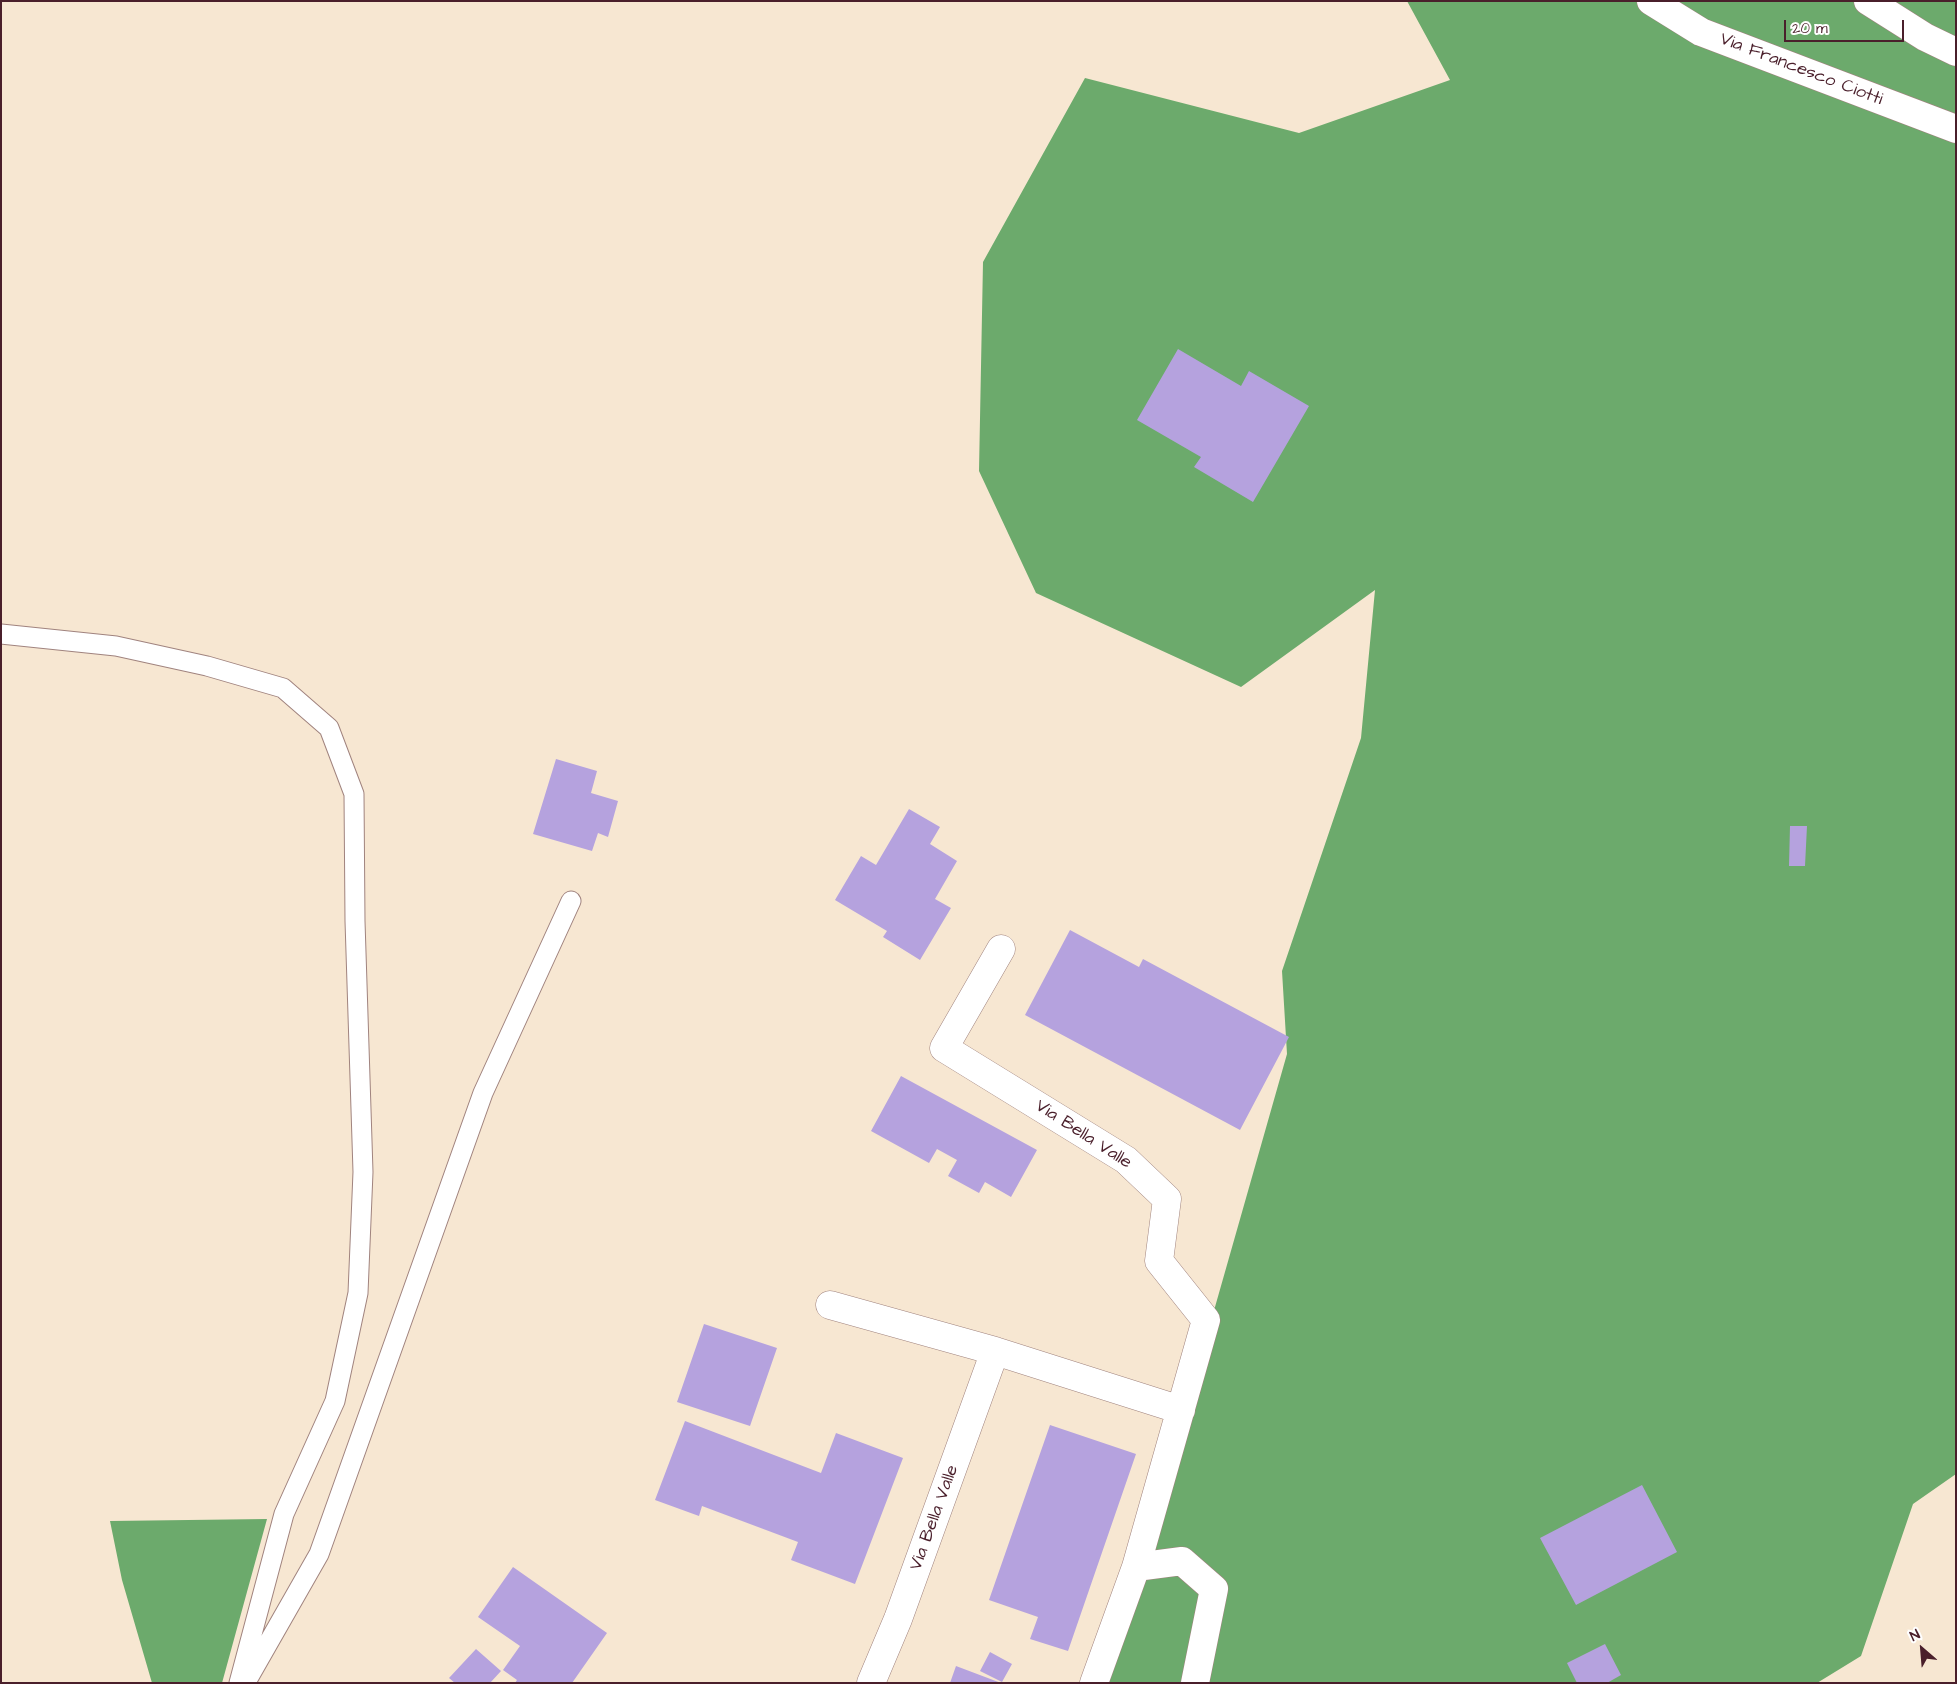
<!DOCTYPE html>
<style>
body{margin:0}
#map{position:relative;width:1957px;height:1684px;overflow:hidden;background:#f7e7d2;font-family:"Architects Daughter",sans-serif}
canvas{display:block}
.frame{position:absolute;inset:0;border:2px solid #4a1f2b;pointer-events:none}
.north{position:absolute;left:1897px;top:1624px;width:50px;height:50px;-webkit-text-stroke:4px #fff;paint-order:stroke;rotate:333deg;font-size:14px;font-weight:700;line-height:20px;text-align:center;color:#4a1f2b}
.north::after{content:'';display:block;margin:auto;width:18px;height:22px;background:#4a1f2b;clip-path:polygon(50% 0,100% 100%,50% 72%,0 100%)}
.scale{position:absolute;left:1784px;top:20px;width:120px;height:22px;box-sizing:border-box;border:2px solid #4a1f2b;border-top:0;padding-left:6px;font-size:15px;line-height:18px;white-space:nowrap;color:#4a1f2b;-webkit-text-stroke:4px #fff;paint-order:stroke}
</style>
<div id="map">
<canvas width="1957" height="1684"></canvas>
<div class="frame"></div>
<div class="north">N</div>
<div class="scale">20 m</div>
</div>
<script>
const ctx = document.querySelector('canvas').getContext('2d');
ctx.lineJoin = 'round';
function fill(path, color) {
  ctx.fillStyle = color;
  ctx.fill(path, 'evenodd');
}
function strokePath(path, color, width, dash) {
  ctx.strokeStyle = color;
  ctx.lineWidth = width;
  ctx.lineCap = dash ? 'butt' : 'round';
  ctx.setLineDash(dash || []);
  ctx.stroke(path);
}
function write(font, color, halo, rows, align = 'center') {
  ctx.font = font + ' "Architects Daughter",sans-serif';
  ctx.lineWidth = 4.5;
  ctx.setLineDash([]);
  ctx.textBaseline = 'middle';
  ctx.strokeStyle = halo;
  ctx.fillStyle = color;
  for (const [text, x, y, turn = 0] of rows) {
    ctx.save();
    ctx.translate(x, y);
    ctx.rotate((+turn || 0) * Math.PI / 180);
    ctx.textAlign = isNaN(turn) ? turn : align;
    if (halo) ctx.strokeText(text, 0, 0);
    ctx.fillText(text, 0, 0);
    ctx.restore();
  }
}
fill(new Path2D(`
 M1407,1H1956V1474L1913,1504L1861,1656L1817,1683H1108L1287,1054L1282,971L1361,738L1375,590L1241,687L1036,593L979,471L983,262L1085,78L1299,133L1450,80Z
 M267,1519L222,1683H152L122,1580L110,1521Z`), '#6caa6c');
fill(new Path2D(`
 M1178,349L1241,386L1249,371L1309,406L1253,502L1194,467L1201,457L1137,420Z
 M556,759L597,771L591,793L618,801L608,837L598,833L592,851L533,834Z
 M909,809L940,827L930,844L957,861L935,899L951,908L920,960L883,937L887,931L835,900L861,856L876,865Z
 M1790,826H1807L1805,866H1789Z
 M1070,930L1139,967L1143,959L1289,1037L1240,1130L1025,1015Z
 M901,1076L1037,1150L1011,1197L985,1182L979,1193L948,1176L957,1160L937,1149L929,1163L871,1131Z
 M704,1324L777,1348L750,1426L677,1402Z
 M685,1421L821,1473L836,1433L903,1458L855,1584L791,1560L798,1542L702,1506L699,1516L655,1500Z
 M1050,1425L1136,1454L1068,1651L1030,1639L1038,1617L989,1600Z
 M1642,1485L1677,1552L1576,1605L1540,1538Z
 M513,1567L607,1633L572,1683H515L517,1680L503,1670L520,1646L478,1617Z
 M1605,1644L1621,1675L1607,1683H1577L1567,1663Z
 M476,1649L501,1671L490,1683H455L449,1678Z
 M990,1652L1012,1664L1002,1682L980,1671Z
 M956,1666L1001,1683H950Z`), '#b5a2de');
const service = new Path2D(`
 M1,634L116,646L207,666L283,688L329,728L354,794L355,921L363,1172L358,1293L335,1401L284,1514L239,1683
 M246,1682L319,1554L483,1093L571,901`);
const minor = new Path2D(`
 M1868,1L1925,37L1956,52
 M1001,949L944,1048L1126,1160L1167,1199L1159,1261L1206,1320L1136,1567
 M830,1305L995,1351L1181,1410
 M871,1683L898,1619L995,1351
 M1094,1683L1136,1567L1182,1561L1214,1589L1195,1683`);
const tertiary = new Path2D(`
 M1651,1L1701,32L1956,129`);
strokePath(service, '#a0837e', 21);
strokePath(minor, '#a0837e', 29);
strokePath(tertiary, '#a0837e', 29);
strokePath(service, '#fff', 19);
strokePath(minor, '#fff', 28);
strokePath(tertiary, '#fff', 28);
write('18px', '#4a1f2b', '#fff', [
 ["Via Francesco Ciotti",1801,70,21],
 ["Via Bella Valle",1083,1135,33],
 ["Via Bella Valle",935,1518,-70]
]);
</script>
